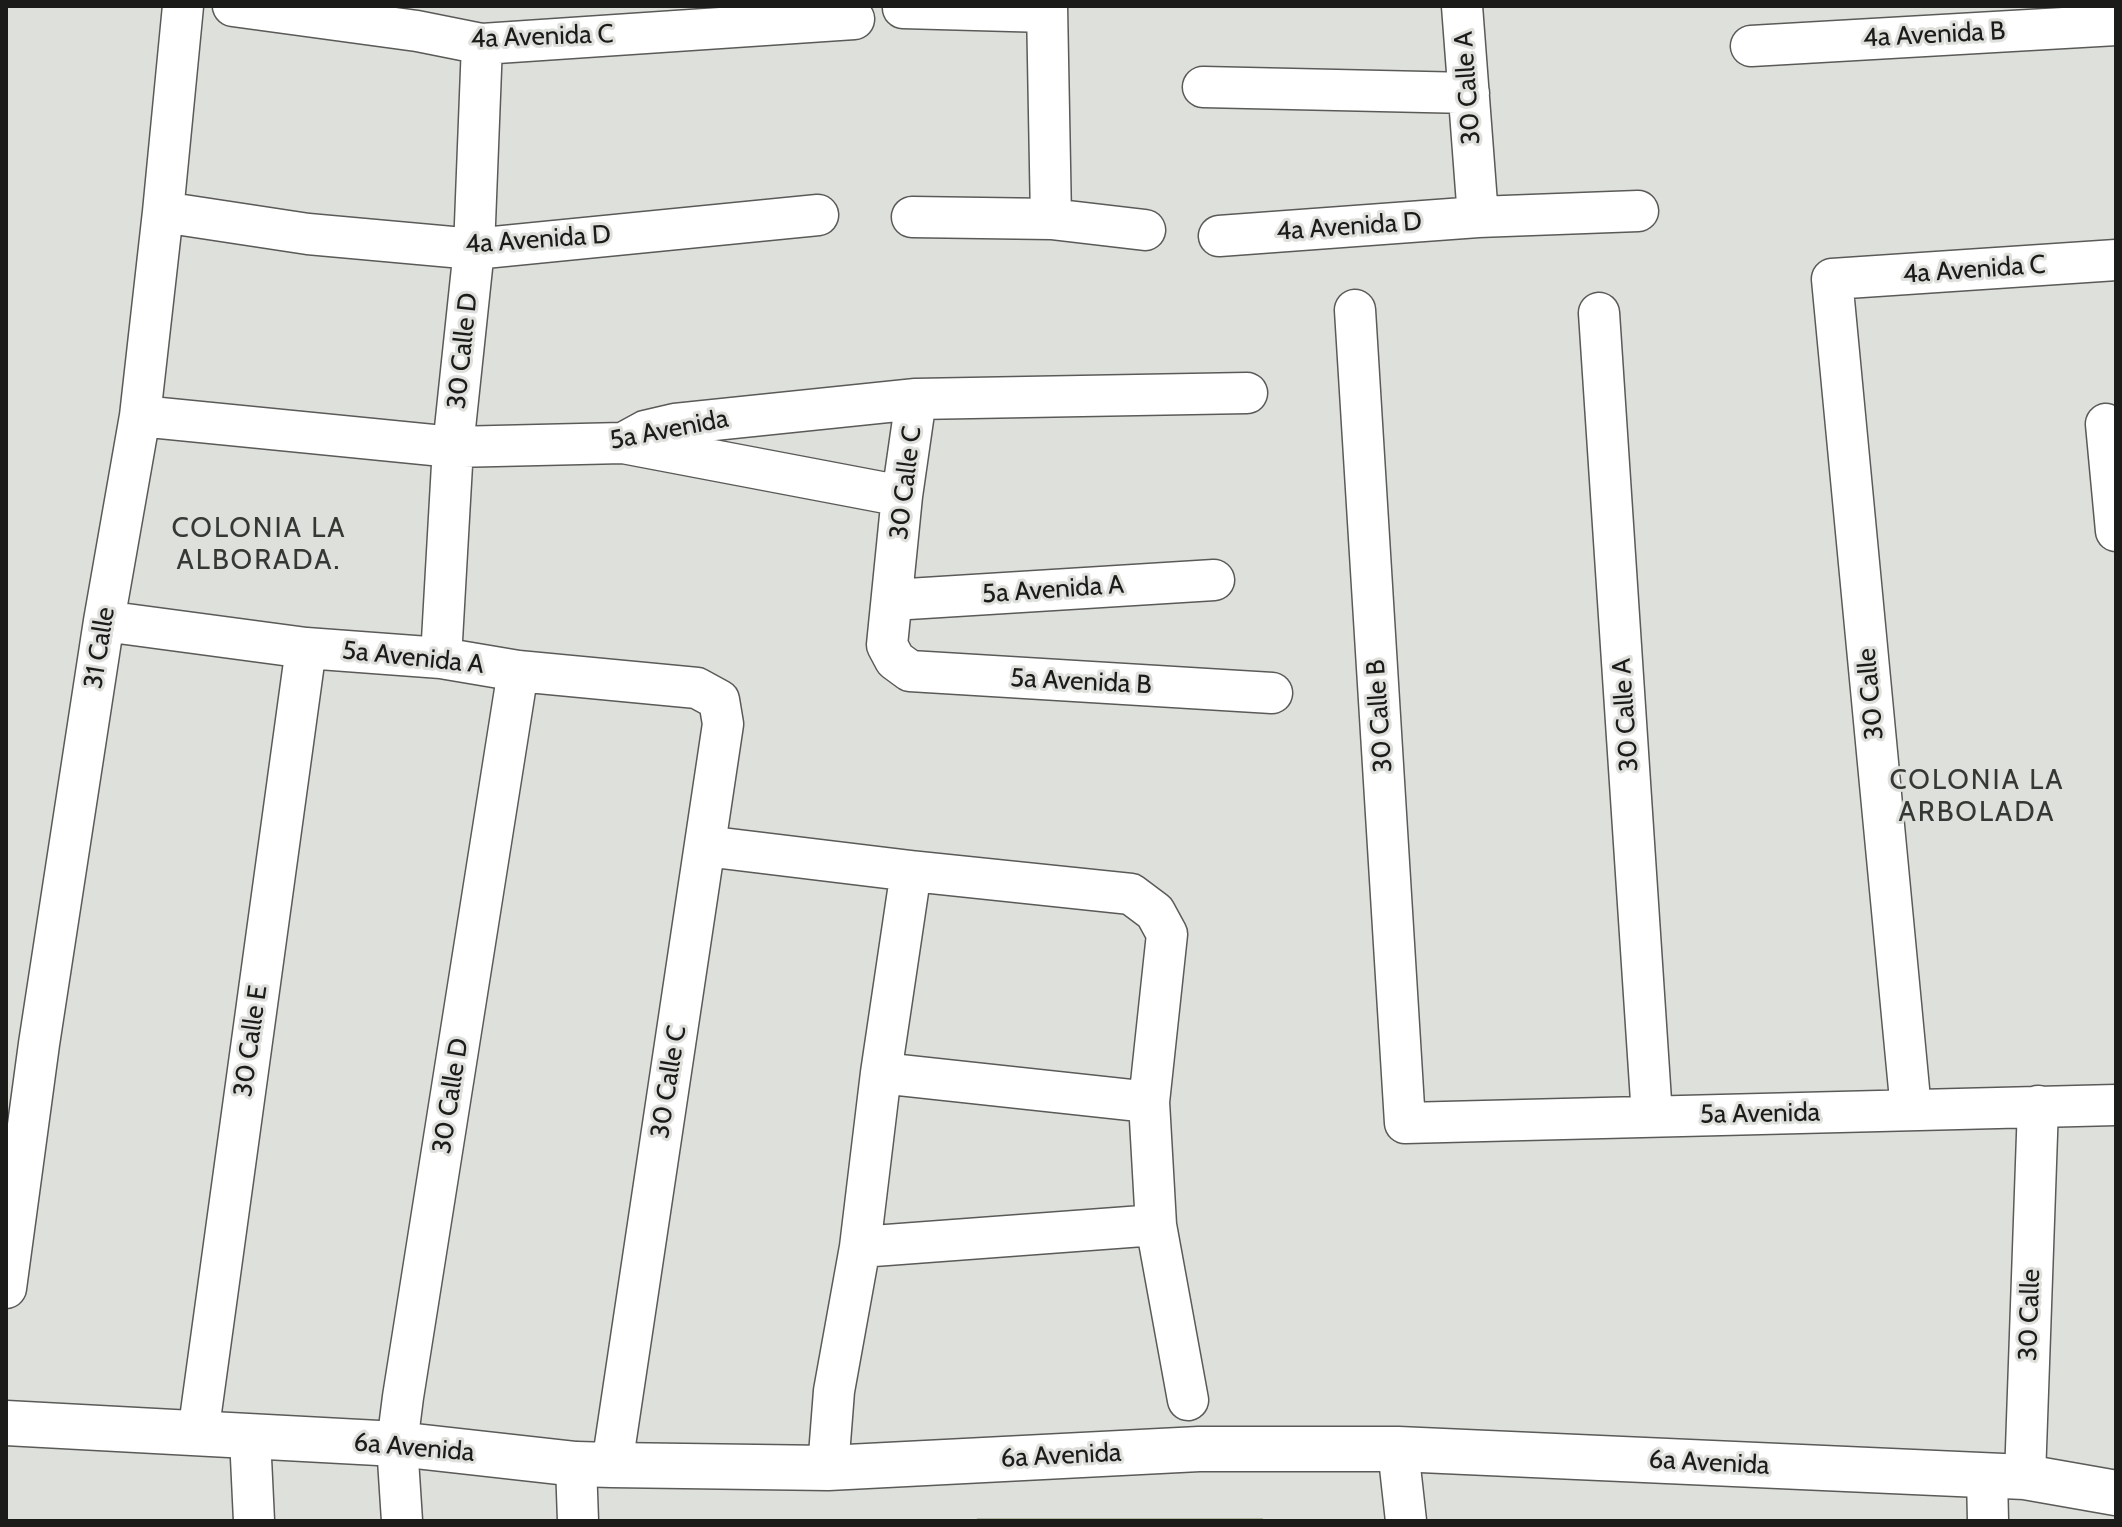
<!DOCTYPE html>
<style>
body{margin:0}
#map{position:relative;width:2122px;height:1527px;overflow:hidden;background:#dee0dc;font-family:Cabin,sans-serif}
canvas{display:block}
.frame{position:absolute;inset:0;border:8px solid #1b1b1a;pointer-events:none}
</style>
<div id="map">
<canvas width="2122" height="1527"></canvas>
<div class="frame"></div>
</div>
<script>
const ctx = document.querySelector('canvas').getContext('2d');
ctx.lineJoin = 'round';
function fill(path, color) {
  ctx.fillStyle = color;
  ctx.fill(path, 'evenodd');
}
function strokePath(path, color, width, dash) {
  ctx.strokeStyle = color;
  ctx.lineWidth = width;
  ctx.lineCap = dash ? 'butt' : 'round';
  ctx.setLineDash(dash || []);
  ctx.stroke(path);
}
function write(font, color, halo, rows, align = 'center') {
  ctx.font = font + ' Cabin,sans-serif';
  ctx.lineWidth = 6;
  ctx.setLineDash([]);
  ctx.textBaseline = 'middle';
  ctx.strokeStyle = halo;
  ctx.fillStyle = color;
  for (const [text, x, y, turn = 0] of rows) {
    ctx.save();
    ctx.translate(x, y);
    ctx.rotate((+turn || 0) * Math.PI / 180);
    ctx.textAlign = isNaN(turn) ? turn : align;
    if (halo) ctx.strokeText(text, 0, 0);
    ctx.fillText(text, 0, 0);
    ctx.restore();
  }
}
fill(new Path2D(`
 M977,1518H1263V1521H976Z`), '#b1baa3');
const street = new Path2D(`
 M233,6L417,31L482,44L854,19
 M1047,6L1051,219
 M1462,6L1478,217
 M903,8L1047,12
 M1751,46L2116,25
 M1203,87L1469,93
 M163,212L308,234L474,249L818,215
 M912,217L1051,219L1145,230
 M1219,236L1478,217L1638,211
 M1355,310L1405,1123L2116,1105
 M1599,313L1652,1116
 M916,399L902,496L887,645L895,660L910,671L1272,693
 M140,416L453,447L623,443L645,431L675,424L916,399L1247,393
 M2106,424L2116,531
 M623,443L902,496
 M892,600L1214,580
 M104,621L306,648L441,658L518,671L697,688L719,700L723,724L612,1465
 M441,658L453,447L474,249L482,44
 M705,846L911,871L1131,894L1155,912L1167,934L1149,1102L1156,1225L1188,1400
 M881,1073L1149,1102
 M1911,1110L1832,279L2116,260
 M860,1247L1156,1225
 M6,1288L39,1044L104,621L140,416L163,212L183,6
 M198,1434L306,648
 M250,1437L254,1521
 M1398,1449L1406,1521
 M576,1464L578,1521
 M828,1468L834,1391L860,1247L881,1073L911,871
 M1987,1476L1988,1521
 M2025,1477L2038,1106
 M402,1521L397,1444L403,1397L518,671`);
const secondary = new Path2D(`
 M6,1423L397,1444L576,1464L612,1465L828,1468L1199,1449H1398L2025,1477L2116,1493`);
strokePath(street, '#5a5b58', 43);
strokePath(secondary, '#5a5b58', 47);
strokePath(street, '#fff', 40);
strokePath(secondary, '#fff', 44);
write('26px', '#1b1b1a', '#dee0dc', [
 ["4a Avenida B",1934,35,-3],
 ["4a Avenida C",542,37,-2],
 ["30 Calle A",1468,88,-94],
 ["4a Avenida D",1349,227,-4],
 ["4a Avenida D",538,240,-4],
 ["4a Avenida C",1974,270,-4],
 ["30 Calle D",463,351,-84],
 ["5a Avenida",669,430,-11],
 ["30 Calle C",906,483,-83],
 ["5a Avenida A",1053,590,-4],
 ["31 Calle",100,648,-81],
 ["5a Avenida A",413,658,6],
 ["5a Avenida B",1081,682,3],
 ["30 Calle",1871,694,-95],
 ["30 Calle A",1626,715,-94],
 ["30 Calle B",1380,716,-94],
 ["30 Calle E",251,1041,-82],
 ["30 Calle C",669,1082,-81],
 ["30 Calle D",451,1096,-81],
 ["5a Avenida",1760,1114,-1],
 ["30 Calle",2030,1315,-88],
 ["6a Avenida",414,1448,5],
 ["6a Avenida",1061,1456,-3],
 ["6a Avenida",1709,1463,3]
]);
ctx.letterSpacing = '2px';
write('28px', '#363835', '#dee0dc', [
 ["COLONIA LA",259,529],
 ["ALBORADA.",259,561],
 ["COLONIA LA",1977,781],
 ["ARBOLADA",1977,813]
]);
ctx.letterSpacing = '0px';
</script>
